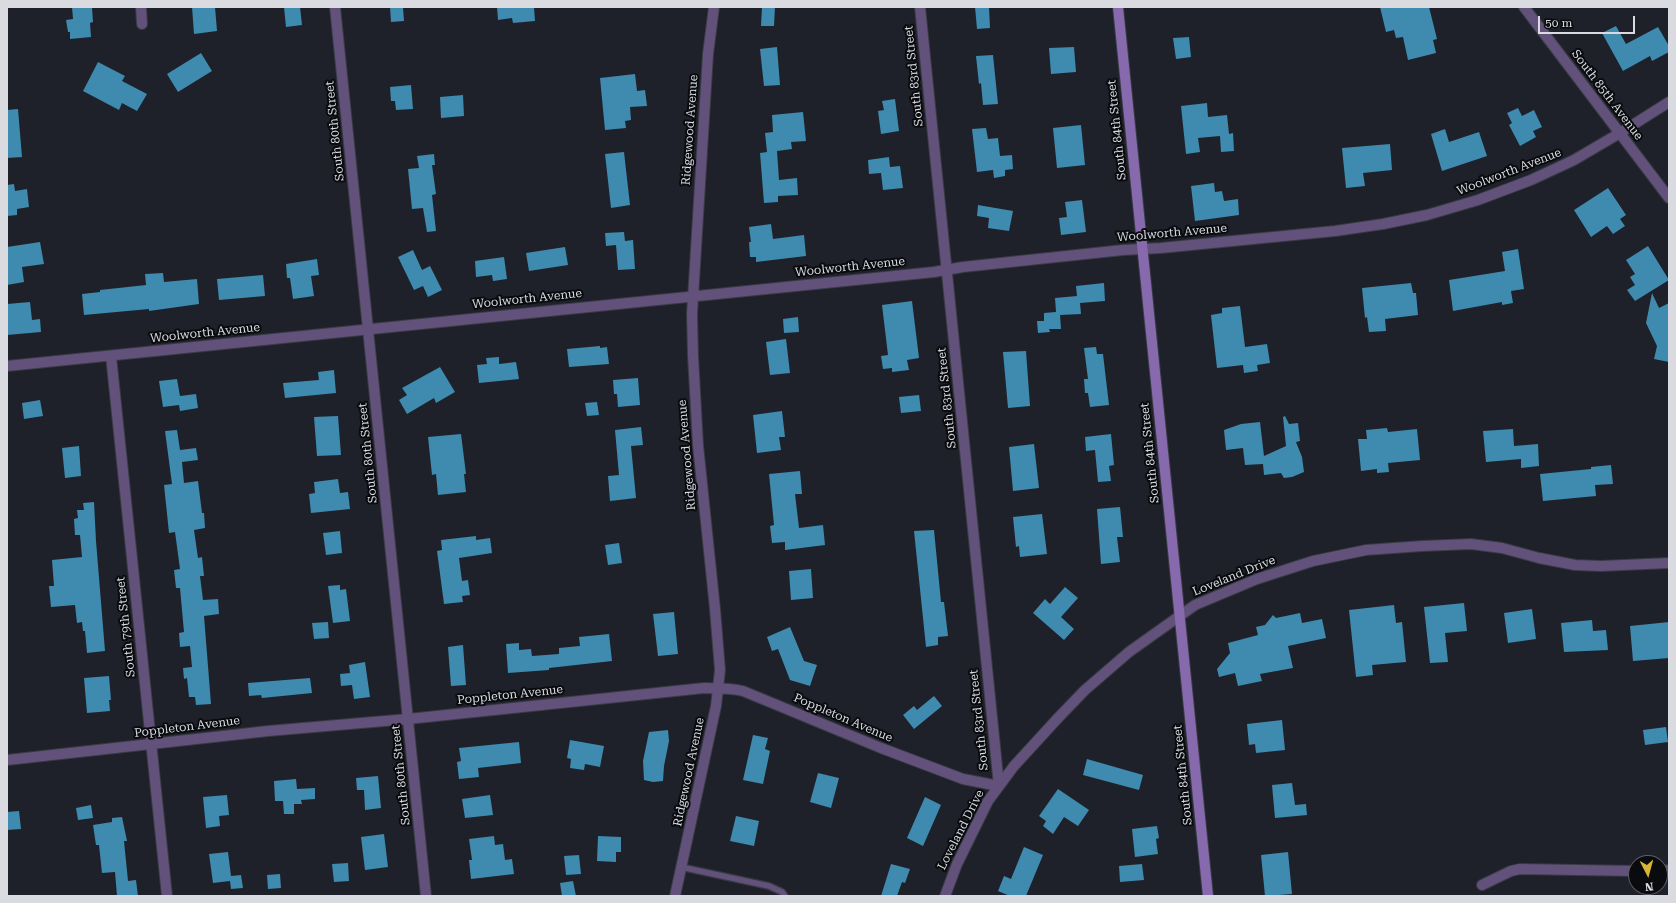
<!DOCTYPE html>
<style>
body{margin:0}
#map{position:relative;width:1676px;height:903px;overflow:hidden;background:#1e2129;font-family:"Roboto Serif",serif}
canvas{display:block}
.frame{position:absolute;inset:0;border:8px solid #d9dbe1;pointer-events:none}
.north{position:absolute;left:1628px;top:855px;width:40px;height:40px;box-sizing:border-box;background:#090b0e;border:1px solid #5c5e62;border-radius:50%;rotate:174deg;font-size:11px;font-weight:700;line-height:16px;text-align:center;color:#d9dbe1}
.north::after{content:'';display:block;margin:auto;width:14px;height:18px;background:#d7b434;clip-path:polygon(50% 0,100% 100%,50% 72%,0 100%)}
.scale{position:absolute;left:1538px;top:16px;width:97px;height:18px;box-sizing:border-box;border:2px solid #d9dbe1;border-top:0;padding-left:5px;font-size:12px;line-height:14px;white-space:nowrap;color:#d9dbe1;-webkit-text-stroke:3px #090b0e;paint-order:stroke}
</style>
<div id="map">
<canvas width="1676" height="903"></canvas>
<div class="frame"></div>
<div class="north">N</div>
<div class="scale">50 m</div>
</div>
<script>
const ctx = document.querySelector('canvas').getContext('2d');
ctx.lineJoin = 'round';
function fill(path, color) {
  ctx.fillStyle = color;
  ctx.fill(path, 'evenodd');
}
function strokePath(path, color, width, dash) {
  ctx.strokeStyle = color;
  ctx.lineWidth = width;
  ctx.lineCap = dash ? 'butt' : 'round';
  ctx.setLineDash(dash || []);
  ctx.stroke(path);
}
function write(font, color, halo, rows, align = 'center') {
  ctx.font = font + ' "Roboto Serif",serif';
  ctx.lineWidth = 4;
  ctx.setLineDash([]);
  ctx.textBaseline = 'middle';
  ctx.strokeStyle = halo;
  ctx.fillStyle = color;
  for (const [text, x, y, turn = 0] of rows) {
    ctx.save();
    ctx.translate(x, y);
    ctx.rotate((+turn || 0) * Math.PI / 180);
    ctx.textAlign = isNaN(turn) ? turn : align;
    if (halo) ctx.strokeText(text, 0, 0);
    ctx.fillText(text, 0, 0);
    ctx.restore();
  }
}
fill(new Path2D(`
 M72,7H92L93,22L90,23L91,37L70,39V32H68L66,20L73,19Z
 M192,7H215L217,31L194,34Z
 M284,7H300L302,25L286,27Z
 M390,7H403L404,21L391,22Z
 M497,7H534L535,21L513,23L512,18L498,20Z
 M762,7H775L774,26H761Z
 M975,7H989L990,28L977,29Z
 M1380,7H1429L1437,39L1433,40L1436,53L1408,60L1403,37L1396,38L1394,30L1386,32Z
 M1616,26L1626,44L1658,27L1669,46V52L1652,61L1650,56L1623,71L1602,33Z
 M1189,37L1191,57L1176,59L1173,38Z
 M777,47L780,85L764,86L760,49Z
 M1074,47L1076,72L1051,74L1049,48Z
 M201,53L212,71L178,92L167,74Z
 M993,55L998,104L983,105L981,83L979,84L976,56Z
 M98,62L125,76L122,81L147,94L137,111L122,103L119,110L83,91Z
 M635,74L637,91L645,90L647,106L630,107L631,120L625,121L626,128L605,130L600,78Z
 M411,85L413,109L396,110L395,101H391L390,87Z
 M463,95L464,116L441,118L440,97Z
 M895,99L899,131L881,134L878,111L884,110L882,101Z
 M1207,103L1208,117L1227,115L1229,134L1233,133L1234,151L1221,152L1220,136L1198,138L1200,152L1186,154L1181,106Z
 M1518,108L1522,116L1534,110L1542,127L1533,131L1536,137L1520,146L1509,125L1512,123L1507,113Z
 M18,109L22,157L7,158V110Z
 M803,112L806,141L791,142L792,149L777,151L779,180L797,178L798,195L778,196V202L764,203L760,153L767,152L765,133L773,132L772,115Z
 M1081,125L1085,165L1057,168L1053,128Z
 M986,128L988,139L998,138L1000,156L1012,155L1013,169L1005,170V176L994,178L993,170L977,172L972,129Z
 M1445,129L1449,142L1479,132L1487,156L1442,171L1431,134Z
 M1390,144L1392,170L1363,173L1365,186L1346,188L1342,148Z
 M624,152L630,205L611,208L605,154Z
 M434,154L435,165H432L436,194L432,195L436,231L427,232L423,208L412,209L408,169L419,168L417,156Z
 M889,157L890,167L900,166L903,188L883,190L881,173L869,174L868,160Z
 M1214,183L1215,192L1222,191L1224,201L1238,199L1239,215L1195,221L1191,186Z
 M14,184L15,191L27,189L29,207L17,209V215L7,216V185Z
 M1608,188L1626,215L1620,219L1625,226L1613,234L1607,226L1591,237L1574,210Z
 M1082,200L1086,232L1061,235L1059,218L1067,217L1065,202Z
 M978,205L1013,211L1009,231L988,228L989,218L977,216Z
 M771,224L773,239L804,235L806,256L756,262V257H750L749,242H751L749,227Z
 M624,232L625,241L633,240L635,269L618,270L616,245L606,246L605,233Z
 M40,242L44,264L22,267L24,282L7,285V247Z
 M1648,246L1669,280L1635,301L1627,290L1635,285L1630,277L1635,274L1626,260Z
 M565,247L568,265L529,271L526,253Z
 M1518,249L1524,289L1511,291L1513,303L1502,305V302L1453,311L1449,280L1505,271L1502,252Z
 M413,250L422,270L430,266L442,290L428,297L423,286L414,290L398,257Z
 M504,257L507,279L493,281L492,275L476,277L475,261Z
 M317,259L319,275L311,276L314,296L293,299L290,278H287L286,264Z
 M163,273L164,282L197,279L199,304L149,311V309L84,315L82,294L100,292V290L146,285L145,274Z
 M263,275L265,296L219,300L217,279Z
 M1104,283L1105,301L1080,303L1081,314L1060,315L1061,329H1049L1050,332L1038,333L1037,321H1044V313L1056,312L1055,298L1077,296L1076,286Z
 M1411,283L1413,293H1416L1418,315L1385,319L1386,331L1369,332L1367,317L1365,318L1362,288Z
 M1652,293L1659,308L1669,303V362L1654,359L1657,346L1646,323Z
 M912,301L919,358L907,360L909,370L892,372V368L883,369L881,356L888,355L882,305Z
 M30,302L32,320L40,319L41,332L7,335V304Z
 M1240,306L1245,347L1267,344L1270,363L1257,365L1258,371L1244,373L1243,365L1217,368L1211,315L1222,313V308Z
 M798,317L799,332L784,333L783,319Z
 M786,339L790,373L770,375L766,342Z
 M600,346V348L607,347L609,364L569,367L567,349Z
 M1096,347L1097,354H1103L1109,405L1090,407L1088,393H1085L1084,379H1088L1084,348Z
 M1026,351L1030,406L1008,408L1003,352Z
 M499,357V364L516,362L519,379L479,383L477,365L487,364L486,358Z
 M440,367L455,392L436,403L434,398L407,414L399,400L407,395L402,388Z
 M334,370L336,393L285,398L283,383L319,380L318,372Z
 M638,378L640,405L618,407L617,394H614L613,380Z
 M177,379L180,396L196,394L198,408L180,411L179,405L163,407L159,381Z
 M919,395L921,411L901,413L899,397Z
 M40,400L43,416L24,419L22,403Z
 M597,402L599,415L587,416L585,403Z
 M782,411L785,437H779L781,450L757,453L753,415Z
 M338,416L341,455L317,456L314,417Z
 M1285,416L1289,424L1298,423L1300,441L1296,442L1302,457L1304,472L1292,477L1284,478L1281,473L1264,475L1263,464L1245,465L1243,448L1226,450L1224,430L1241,424L1260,422L1264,456L1286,446L1283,417Z
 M641,427L643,445L631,446L636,498L610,501L608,476L619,475L615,430Z
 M1387,428L1388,432L1417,429L1420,460L1388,463L1389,472L1377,473V469L1361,471L1358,439H1367L1366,430Z
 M1513,429L1514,446L1538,444L1539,466L1521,468V459L1486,462L1483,431Z
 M177,430L180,450L196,448L198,460L182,462L184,483L198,481L202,513H204L205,528L194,530L198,558L202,557L204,576H200L203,600L218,599L219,614L204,616L211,704L196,705L195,697H189L187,678L184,679L183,668L192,667L190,646L180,647L179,633L184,632L180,588H176L174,570L180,569L175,532L169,533L164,485L172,484L165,431Z
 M461,434L466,474H464L466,492L438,495L436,474L432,475L428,437Z
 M1111,434L1114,465L1109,466L1111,481L1098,482L1095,450L1086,451L1085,437Z
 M1034,444L1039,488L1013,491L1009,447Z
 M79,446L81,476L65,478L62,448Z
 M1611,465L1613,484L1595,485L1596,496L1543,501L1540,474L1591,469V467Z
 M800,471L802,494H795L799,528L823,525L825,545L785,550V542L772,543L770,526L774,525L769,474Z
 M338,479L340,493L348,492L350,509L311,513L309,494L315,493L314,482Z
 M94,502L96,541L105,651L87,653L85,631H83L82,622L77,623L75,605L51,607L49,586H54L52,560L82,557L80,535H75L74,519L78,518L77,510H84L83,503Z
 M1120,507L1123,537H1117L1120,562L1101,564L1097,509Z
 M1042,514L1047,554L1020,557L1019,546L1016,547L1013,517Z
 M934,530L941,602H944L948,636L938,637V645L926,647L914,531Z
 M340,531L342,553L326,555L323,533Z
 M476,536V540L490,538L492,553L459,558L462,581L468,580L470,595L462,596L463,602L444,604L437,551L442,550L441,540Z
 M619,543L622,563L608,565L605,545Z
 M811,569L813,598L791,600L789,571Z
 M340,585V590L346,589L350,621L333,623L328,586Z
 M1065,587L1078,598L1061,617L1074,629L1064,640L1033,613L1045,599L1050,604Z
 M1464,603L1467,631L1445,633L1448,662L1430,663L1424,607Z
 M1394,605L1396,623L1402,622L1406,662L1372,665L1373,675L1356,677L1349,610Z
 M1532,609L1536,639L1508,643L1504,613Z
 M674,612L678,654L658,656L653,614Z
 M1300,613L1302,623L1322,619L1326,638L1288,646L1293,668L1260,674L1262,681L1238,686L1235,673L1219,677L1217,669L1230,653L1228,643L1258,635L1256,627L1265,625L1273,615L1276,618Z
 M1592,620L1593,631L1606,630L1608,650L1564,652L1561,623Z
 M328,622L329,638L314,639L312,623Z
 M1669,622V658L1633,661L1630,626Z
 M790,627L804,661L817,665L810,686L790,680L778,649L772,651L767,637Z
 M609,634L612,661L549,668V670L508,673L506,644L519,643V650L531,649L532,656L559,654V648L580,646L579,637Z
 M463,645L466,685L451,686L448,647Z
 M365,662L370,697L354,699L352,685L341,686L340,674L350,673L349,665Z
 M109,676L111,700H109L110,711L87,713L84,678Z
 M310,678L312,693L262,698L261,695L249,696L248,683Z
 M934,696L942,706L914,729L903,715L914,706L917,710Z
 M1282,720L1285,750L1256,753L1255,744L1249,745L1247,724Z
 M1666,727L1668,742L1645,745L1643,730Z
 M668,730L669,741L664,766L663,781L653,782L644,780L643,761L649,732Z
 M753,735L768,738L765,749L770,751L763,784L743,780Z
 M570,740L604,746L600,767L585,764L584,770L570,768L571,759L567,758Z
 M519,742L521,763L478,768L479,777L459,779L457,762L461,761L459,748Z
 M1087,759L1143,775L1139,790L1083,775Z
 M818,773L839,778L831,808L810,802Z
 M378,776L381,808L365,810L364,790H357L356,778Z
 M296,779L297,789L315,788V799L301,800L302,804H294V814H284L283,801H275L274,781Z
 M1292,783L1295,805L1306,804L1307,815L1275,818L1272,785Z
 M1058,789L1089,810L1078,826L1064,817L1053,834L1043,826L1046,821L1039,816Z
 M227,795L229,815L219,816L220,826L206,828L203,797Z
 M490,795L493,815L465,818L462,799Z
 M925,797L941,805L923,846L907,838Z
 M91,805L93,818L78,820L76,808Z
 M19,811L21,829L7,830V812Z
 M736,816L759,821L754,846L730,841Z
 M122,817L127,841H124L128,881L136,880L138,896H117L115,872L102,873L99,845H96L93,825L112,822V818Z
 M1157,826L1159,838L1156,839L1158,854L1135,857L1132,829Z
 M384,834L388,867L365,870L361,837Z
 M494,836L495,845L503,844L505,860L512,859L514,874L471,879L469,860H472L469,839Z
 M598,836L621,837V852H616V862L597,861Z
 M1024,847L1043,855L1026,896H1010L998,891L1004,876L1011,879Z
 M228,852L231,876L241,875L243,888L231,889L230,881L213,883L209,854Z
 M1288,852L1292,894L1265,896L1261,855Z
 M579,855L581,874L566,875L564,856Z
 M348,863L349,881L334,882L332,864Z
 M891,864L910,869L905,883L902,882L897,896H881Z
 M1142,864L1144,880L1120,882L1119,866Z
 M280,874L281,888L268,889L267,875Z
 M573,881L576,896H562L560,883Z`), '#3f8aaf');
const lane = new Path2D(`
 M681,867L769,886L782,892L785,896`);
const street = new Path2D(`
 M141,7L142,24
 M335,7L426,896
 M1524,7L1669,198
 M111,356L167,896
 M7,366C316,335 625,303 934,272L963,267L1123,250L1161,248L1335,231L1383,224L1427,215L1478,200L1531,180L1574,160L1620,133L1669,102
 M7,760L268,731L408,719L704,688C717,688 730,688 743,691L881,748L963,779L999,786L920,7
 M1660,871L1669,870
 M1482,885L1511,871L1520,869L1636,871
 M675,896L716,706L720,670L715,609L698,445L693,356L692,314L708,54L714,7
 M945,896L957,864L988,801L1014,766L1058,718L1085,690L1129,652L1195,605L1257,579L1313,561L1366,550L1422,546L1471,544L1502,548L1539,558L1575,565L1601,566L1669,563`);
const secondary = new Path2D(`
 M1118,7L1208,896`);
strokePath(lane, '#383b43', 8);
strokePath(street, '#383b43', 12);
strokePath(secondary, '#383b43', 12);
strokePath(lane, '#62517a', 5.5);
strokePath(street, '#62517a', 10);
strokePath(secondary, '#866aad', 10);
write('12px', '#d9dbe1', '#090b0e', [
 ["South 83rd Street",914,76,-96],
 ["South 85th Avenue",1607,95,53],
 ["Ridgewood Avenue",690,130,-86],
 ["South 84th Street",1117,130,-96],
 ["South 80th Street",335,131,-96],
 ["Woolworth Avenue",1509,172,-21],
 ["Woolworth Avenue",1172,233,-5],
 ["Woolworth Avenue",850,267,-6],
 ["Woolworth Avenue",527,299,-6],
 ["Woolworth Avenue",205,333,-6],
 ["South 83rd Street",947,398,-96],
 ["South 80th Street",368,453,-96],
 ["South 84th Street",1150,453,-96],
 ["Ridgewood Avenue",687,455,-95],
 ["Loveland Drive",1234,576,-22],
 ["South 79th Street",126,627,-96],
 ["Poppleton Avenue",510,695,-6],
 ["Poppleton Avenue",843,718,23],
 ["South 83rd Street",979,720,-96],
 ["Poppleton Avenue",187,727,-7],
 ["Ridgewood Avenue",689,772,-78],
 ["South 80th Street",401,775,-96],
 ["South 84th Street",1183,775,-96],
 ["Loveland Drive",961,830,-63]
]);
</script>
